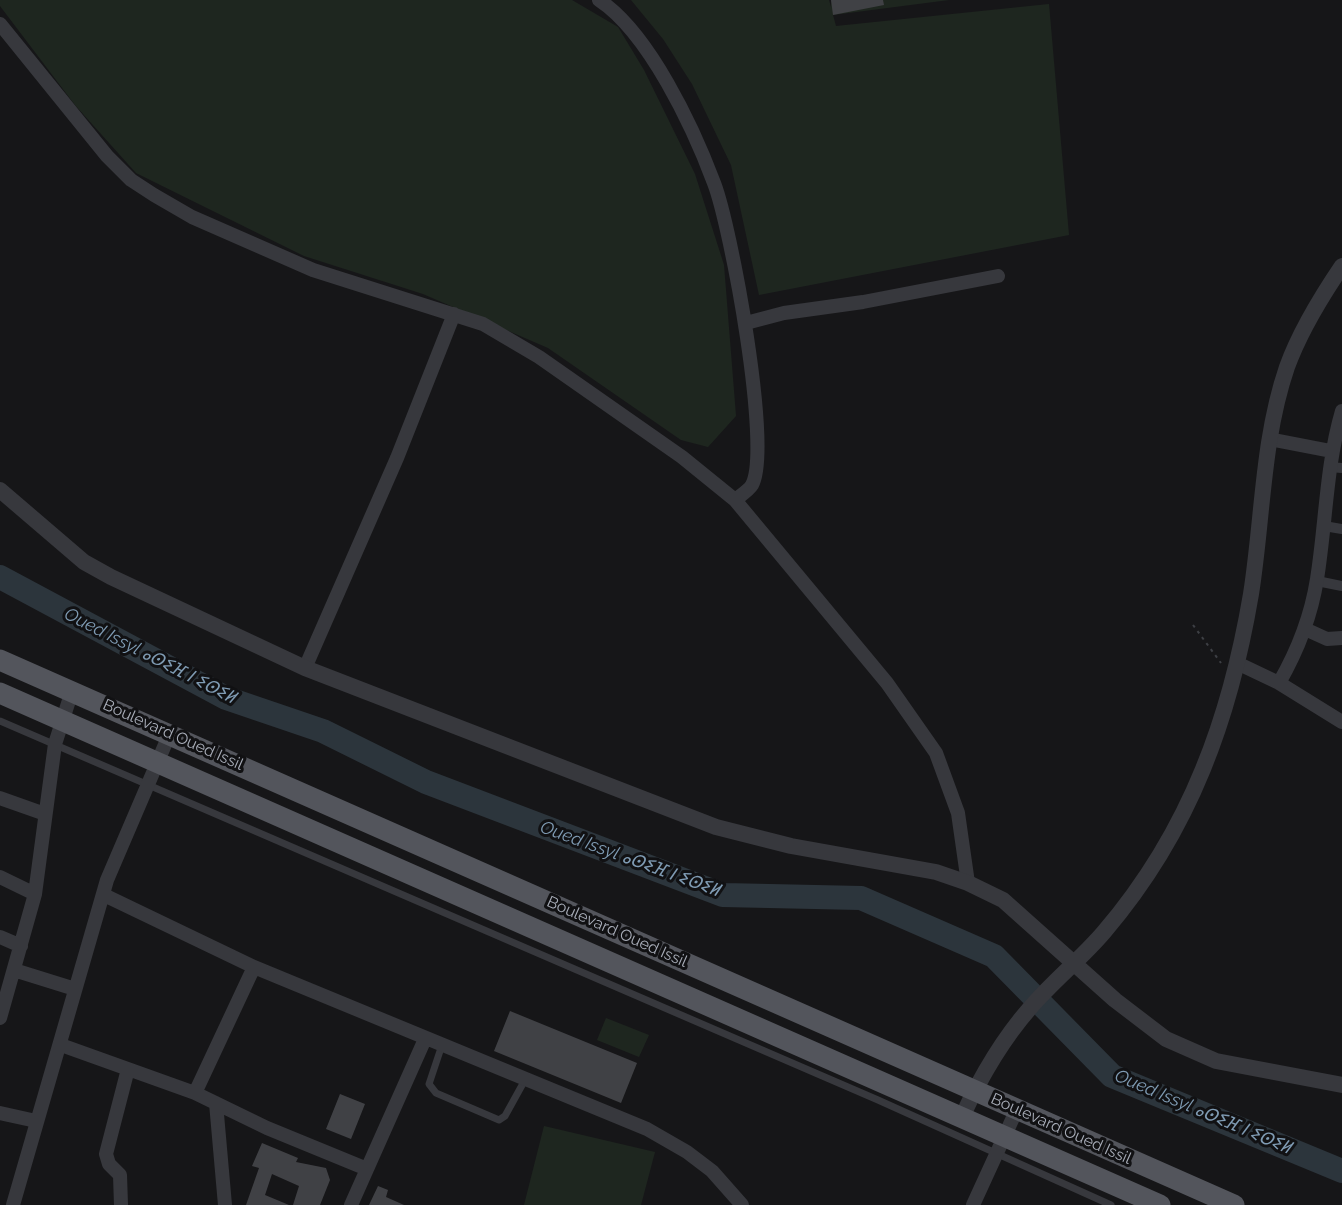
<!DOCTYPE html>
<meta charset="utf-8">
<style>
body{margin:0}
canvas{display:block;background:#161618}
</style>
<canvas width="1342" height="1205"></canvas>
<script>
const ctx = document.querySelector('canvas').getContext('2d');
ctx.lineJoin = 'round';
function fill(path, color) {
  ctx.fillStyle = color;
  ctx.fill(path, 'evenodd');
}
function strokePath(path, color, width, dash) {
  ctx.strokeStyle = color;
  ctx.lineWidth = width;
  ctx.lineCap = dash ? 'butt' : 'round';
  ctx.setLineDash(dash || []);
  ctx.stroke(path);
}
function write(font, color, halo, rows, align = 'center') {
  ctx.font = font + ' Raleway,"Noto Sans Tifinagh",sans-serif';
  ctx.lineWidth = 6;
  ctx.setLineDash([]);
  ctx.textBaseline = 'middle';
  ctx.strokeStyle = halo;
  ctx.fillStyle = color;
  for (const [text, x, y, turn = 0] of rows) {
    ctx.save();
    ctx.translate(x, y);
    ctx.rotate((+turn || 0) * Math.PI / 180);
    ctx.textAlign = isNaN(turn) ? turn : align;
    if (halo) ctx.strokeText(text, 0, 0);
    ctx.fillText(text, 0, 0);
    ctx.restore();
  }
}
fill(new Path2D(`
 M0,0H572L618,27L644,70L695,174L724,265L736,416L708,447L681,440L548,348L423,294L304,256L136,173L75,105L0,6Z
 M631,0H829L831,7V0H949L833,15L836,26L1049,4L1069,235L759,295L731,165L692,84L663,39Z
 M606,1018L649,1035L639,1057L597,1040Z
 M544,1126L655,1152L641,1205H524Z`), '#1e261f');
strokePath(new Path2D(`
 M0,577L226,698L323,731L426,782L723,895L861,898L994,956L1112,1076L1342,1171`), '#2c353c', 24);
fill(new Path2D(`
 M831,0H883L884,5L833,15Z
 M510,1011L637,1063L621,1103L494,1051Z
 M340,1094L365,1104L351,1139L326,1129Z
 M262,1143L298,1158L296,1162L326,1168L330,1180L320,1205H293L299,1186L272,1174L265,1195L289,1205H246L259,1168L252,1166Z
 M378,1186L388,1190L386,1197L404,1205H369Z`), '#404145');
strokePath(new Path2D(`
 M1193,625L1221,663`), '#3d3f44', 2, [3, 4.5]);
strokePath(new Path2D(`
 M0,721L878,1100L1111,1205
 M442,1045L429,1084L436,1093L499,1120L505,1116L526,1078`), '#37383d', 7);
strokePath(new Path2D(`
 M1329,467L1342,468
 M1324,526L1342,529
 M1317,581L1342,586`), '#37383d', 10);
strokePath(new Path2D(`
 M599,0C649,33 693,127 714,183C731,227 772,448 752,485C749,490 740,496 735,500
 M0,24L107,156L131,180L154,195L192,217L313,270L483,324L539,357L682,457L735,500L887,683L936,753L958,813L968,883
 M746,323L784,313L863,302L998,276
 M1269,439L1331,451
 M1305,629L1327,639L1342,638
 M1237,663L1279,683L1342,722
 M305,668L397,458L454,314
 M1279,683C1298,650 1311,617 1317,579C1326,523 1326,466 1342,411
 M0,798L45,814
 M0,877L35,894
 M104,895L254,967L647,1129L687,1152L712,1171L742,1205
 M0,937L21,946
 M14,970L75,989
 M0,1018L35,894L55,744L72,691
 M61,1045L195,1093L267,1128L367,1169
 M195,1093L254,967
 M216,1103L225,1205
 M0,1113L36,1121
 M13,1205L107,880L170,733
 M121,1205L120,1175L109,1164L106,1154L128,1069
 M351,1205L425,1039
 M973,1205L1017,1109`), '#37383d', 14);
strokePath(new Path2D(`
 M0,490L84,562L111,577L305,668L716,827L791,846L936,872L968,883L1003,900L1115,1000L1166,1039L1216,1061L1342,1085
 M962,1117C980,1078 1002,1040 1030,1008C1053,981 1081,959 1104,932C1145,884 1179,828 1203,769C1226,713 1241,653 1251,594C1263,518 1262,440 1287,367C1300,331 1321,297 1342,266`), '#37383d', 16);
strokePath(new Path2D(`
 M0,660L1234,1205
 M0,693L1160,1205`), '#53555c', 21);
write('16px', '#a8adb8', '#111113', [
 ["Boulevard Oued Issil",173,735,24],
 ["Boulevard Oued Issil",617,932,24],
 ["Boulevard Oued Issil",1061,1129,24]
]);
write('italic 18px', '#7f9bb3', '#111113', [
 ["Oued Issyl ⴰⵙⵉⴼ ⵏ ⵉⵙⵉⵍ",150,656,27],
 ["Oued Issyl ⴰⵙⵉⴼ ⵏ ⵉⵙⵉⵍ",630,859,20],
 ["Oued Issyl ⴰⵙⵉⴼ ⵏ ⵉⵙⵉⵍ",1203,1112,23]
]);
</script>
